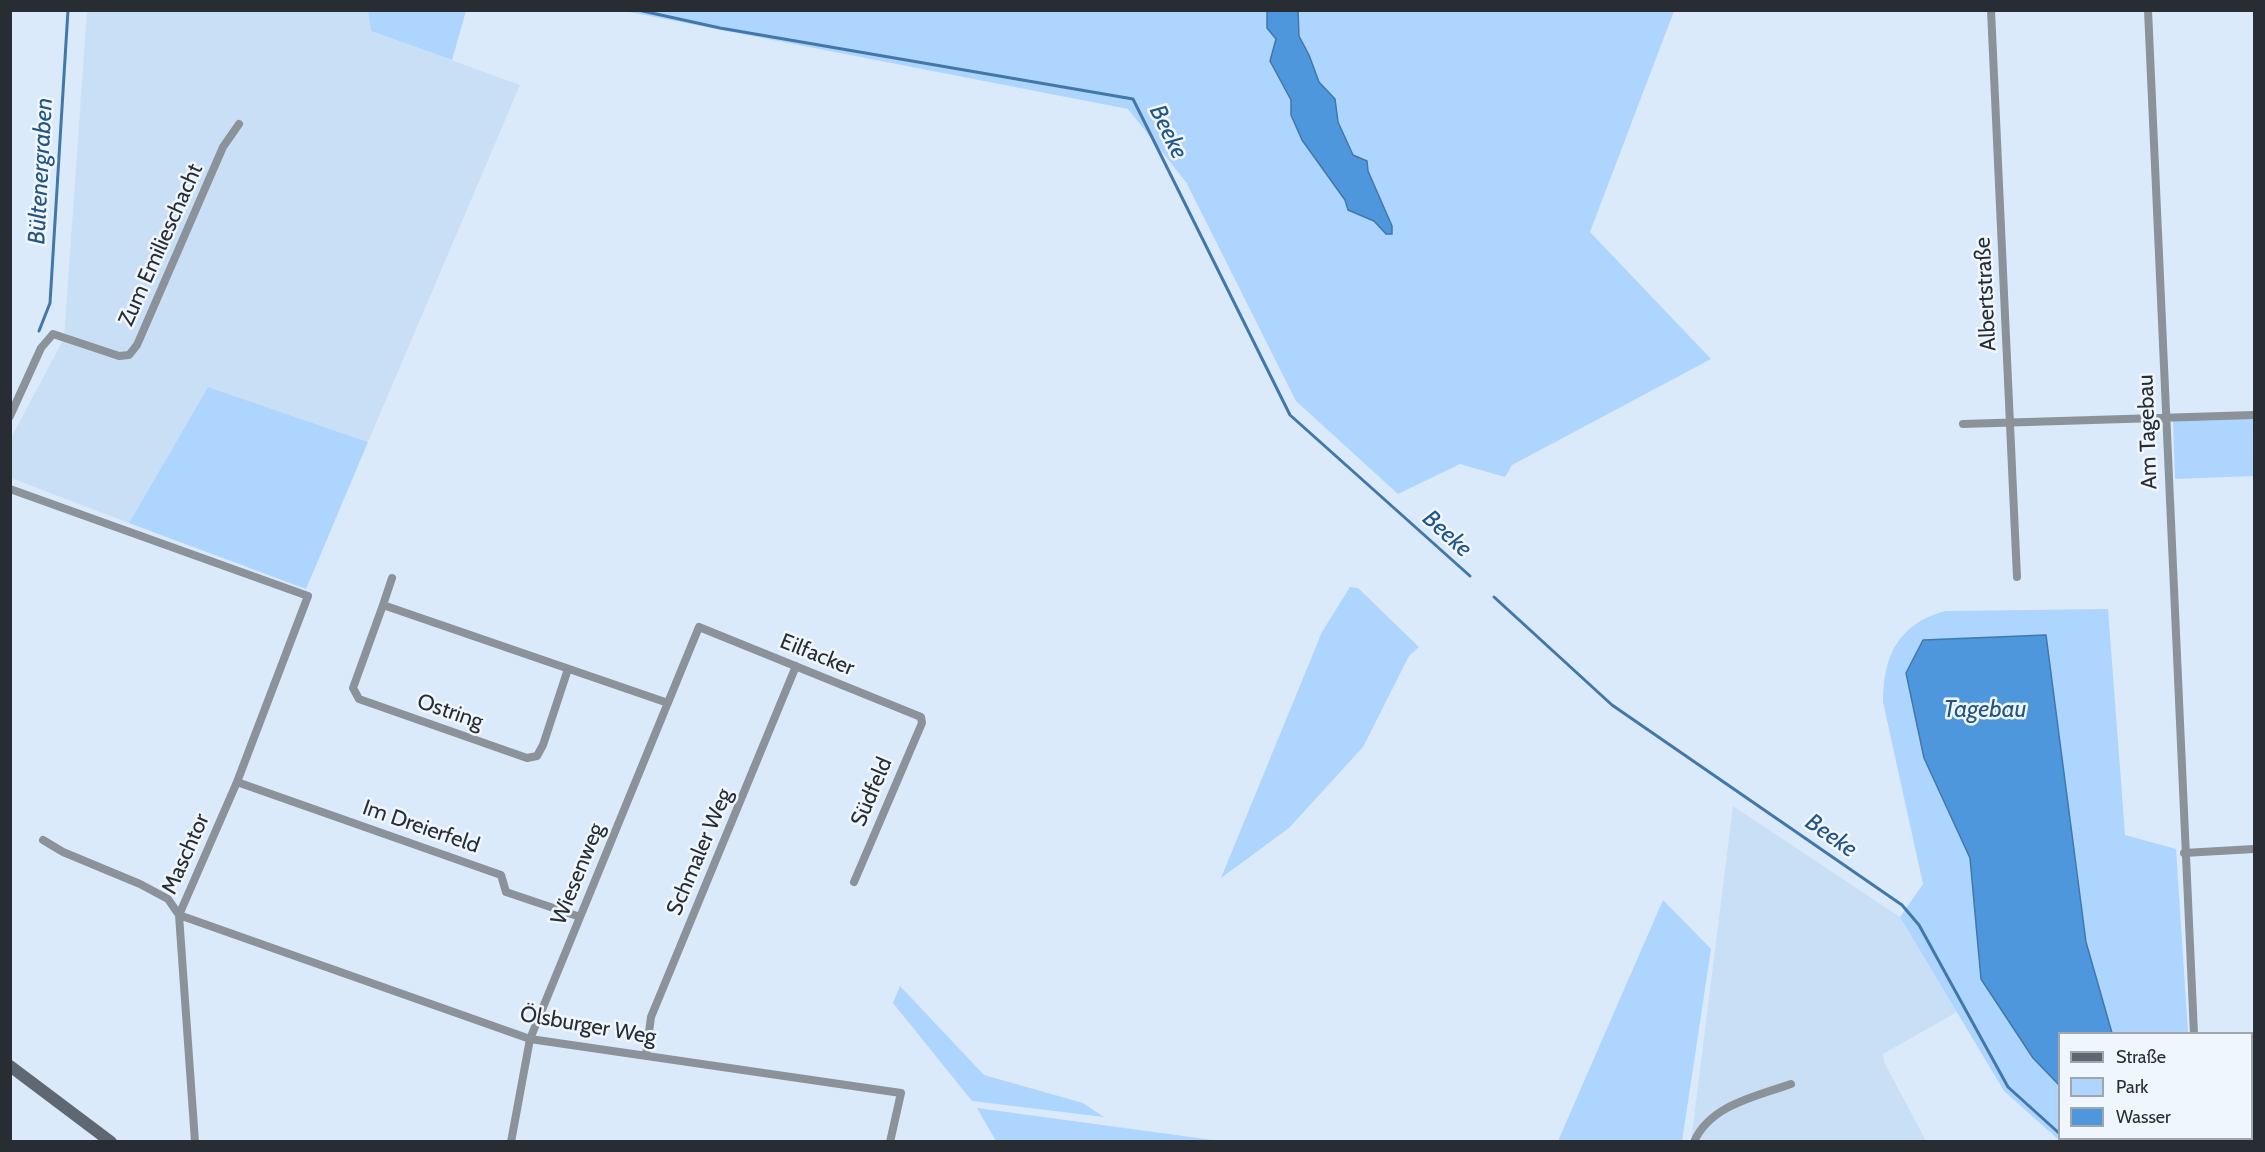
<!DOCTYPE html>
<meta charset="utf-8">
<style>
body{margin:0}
#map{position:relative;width:2265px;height:1152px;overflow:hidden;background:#daeafb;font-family:Cabin,sans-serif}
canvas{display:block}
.frame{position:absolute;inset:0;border:12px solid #272d33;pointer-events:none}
.legend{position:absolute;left:2058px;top:1032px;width:195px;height:108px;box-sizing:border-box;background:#f0f6fd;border:2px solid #a0a6ac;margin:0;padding:8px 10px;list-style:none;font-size:18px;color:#272d33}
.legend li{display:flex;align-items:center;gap:12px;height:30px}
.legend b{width:30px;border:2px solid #a0a6ac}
</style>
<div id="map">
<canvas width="2265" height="1152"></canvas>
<div class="frame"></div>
<ul class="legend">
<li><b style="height:8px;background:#5f6872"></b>Straße</li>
<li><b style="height:16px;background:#aed5fd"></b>Park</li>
<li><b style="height:16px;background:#4e97dd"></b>Wasser</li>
</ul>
</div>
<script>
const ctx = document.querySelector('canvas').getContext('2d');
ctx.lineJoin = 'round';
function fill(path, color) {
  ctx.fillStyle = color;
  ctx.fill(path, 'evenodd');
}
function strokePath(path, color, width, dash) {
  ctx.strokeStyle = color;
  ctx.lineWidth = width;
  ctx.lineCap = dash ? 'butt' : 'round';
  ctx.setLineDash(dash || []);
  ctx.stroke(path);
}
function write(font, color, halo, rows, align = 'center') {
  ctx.font = font + ' Cabin,sans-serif';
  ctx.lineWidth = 5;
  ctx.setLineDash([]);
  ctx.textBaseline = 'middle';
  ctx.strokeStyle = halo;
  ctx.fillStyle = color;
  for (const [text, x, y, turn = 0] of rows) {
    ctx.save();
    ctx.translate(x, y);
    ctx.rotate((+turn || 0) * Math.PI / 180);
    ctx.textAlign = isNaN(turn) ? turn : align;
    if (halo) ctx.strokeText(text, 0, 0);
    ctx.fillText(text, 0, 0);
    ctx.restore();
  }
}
fill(new Path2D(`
 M87,11H368L371,31L520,85L368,442L208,387L129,523L11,478L10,440L64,338Z
 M1733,806L1900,917L1957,1012L1883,1054L1884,1062L1926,1141L1691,1142Z`), '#c9dff6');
fill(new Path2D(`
 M368,11H466L452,60L371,31Z
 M624,11H1674L1590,232L1711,359L1512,465L1505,477L1460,464L1398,494L1296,401L1186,182L1128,109Z
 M208,387L368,442L306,589L129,523Z
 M2254,417V476L2175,479L2173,420Z
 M1350,587L1358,588L1419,647L1409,656L1363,747L1289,828L1221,878L1322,632Z
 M2108,609L2125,835L2176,849L2188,1033H2112L2086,942L2046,635L1924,758L1970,858L1976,916L2033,1058L2059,1085L2060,1138L2190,1139L2189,1141H2060L2004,1091L1900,917L1923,884L1883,702C1883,656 1898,624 1945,611Z
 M1663,900L1711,949L1682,1141H1558Z
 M900,986L984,1075L1083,1103L1104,1117L972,1101L893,1003Z
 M977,1108L1220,1141H996Z`), '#aed5fd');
const water = new Path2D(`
 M1267,11H1298L1299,36L1309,55L1319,82L1335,99L1338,122L1353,155L1367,161L1368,171L1392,226V234H1386L1374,221L1348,210L1345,200L1302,140L1291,115V100L1270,61L1276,39L1267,28Z
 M2046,635L2086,942L2112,1033L2060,1034L2059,1085L2033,1058L1981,979L1970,858L1924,758L1906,673L1923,640Z`);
fill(water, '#4e97dd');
strokePath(water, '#4277aa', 1.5);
strokePath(new Path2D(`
 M638,10L720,28L1133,99L1290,415L1470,576
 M39,331L50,303L68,10
 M1494,597L1612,705L1902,905L1919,925L2008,1087L2060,1134
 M2064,1138L2067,1142`), '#4277aa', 3);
strokePath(new Path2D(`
 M1991,10L2017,577
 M2148,10L2194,1034
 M10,416L41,348L53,334L119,356L129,355L137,345L223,147L239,124
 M1963,424L2254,415
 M10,489L308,596L237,782L179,915L195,1142
 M383,605L392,578
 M568,669L543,745L537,756L527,758L359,699L353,688L383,605L668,703
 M237,782L501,875L506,892L580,917
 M43,840L63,852L140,884L168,899L179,915L530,1039L901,1093L890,1142
 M2184,853L2254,849
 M646,1055L651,1017L796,666
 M511,1142L530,1039L699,627L921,717L922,723L854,882
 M1694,1142C1710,1105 1757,1096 1791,1084
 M2194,1142L2195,1138`), '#8b9299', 8);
strokePath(new Path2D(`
 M10,1066L111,1142`), '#5f6872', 12);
write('22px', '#272d33', '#f0f6fd', [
 ["Zum Emilieschacht",161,245,-66],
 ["Albertstraße",1986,294,-93],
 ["Am Tagebau",2148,432,-92],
 ["Eilfacker",817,655,22],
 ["Ostring",450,712,19],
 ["Südfeld",872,792,-67],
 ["Im Dreierfeld",421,827,19],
 ["Schmaler Weg",700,852,-67],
 ["Maschtor",186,854,-66],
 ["Wiesenweg",578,874,-68],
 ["Ölsburger Weg",588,1026,10]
]);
write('italic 24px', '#225584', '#f0f6fd', [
 ["Beeke",1168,132,64],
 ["Bültenergraben",41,171,-87],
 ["Beeke",1447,534,42],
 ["Tagebau",1985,710],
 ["Beeke",1831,836,35]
]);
</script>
